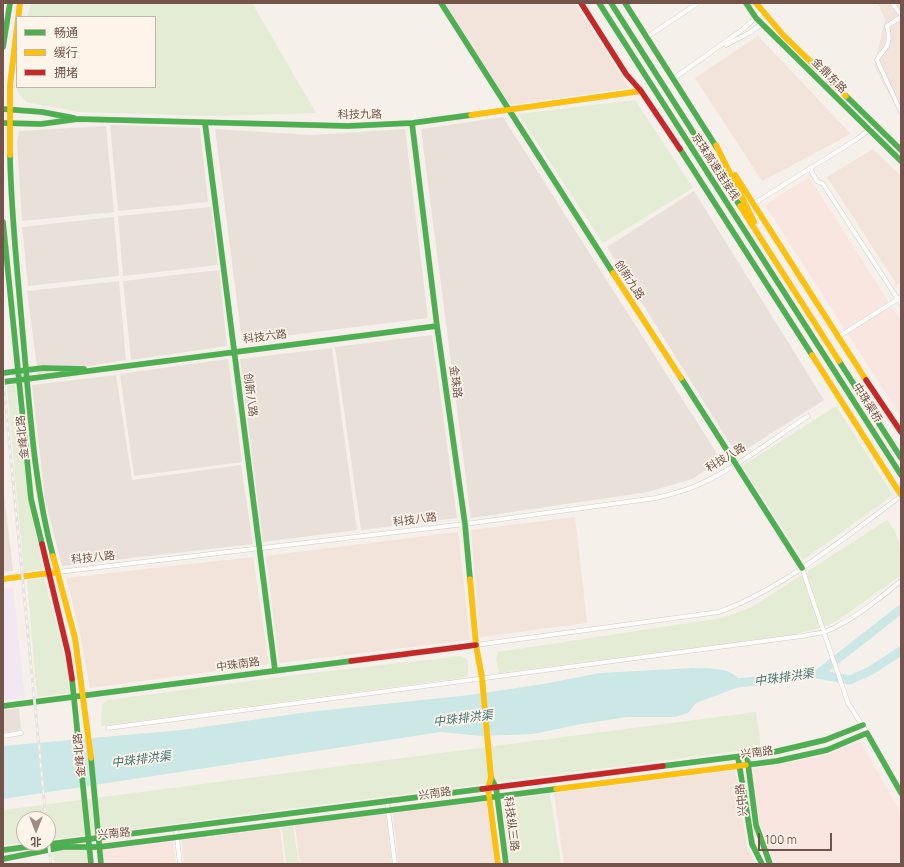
<!DOCTYPE html>
<meta charset="utf-8">
<style>
body{margin:0}
#map{position:relative;width:904px;height:867px;overflow:hidden;background:#f6f0ea;font-family:Manrope,"Noto Sans SC",sans-serif}
canvas{display:block}
.frame{position:absolute;inset:0;border:4px solid #74544a;pointer-events:none}
.legend{position:absolute;left:16px;top:16px;width:140px;height:72px;box-sizing:border-box;background:#fff4ea;border:1px solid #c7b4aa;margin:0;padding:5px 7px;list-style:none;font-size:12px;color:#74544a}
.legend li{display:flex;align-items:center;gap:8px;height:20px}
.legend b{width:20px;border:1px solid #c7b4aa}
.north{position:absolute;left:16px;top:811px;width:40px;height:40px;box-sizing:border-box;background:#fff4ea;border:1px solid #c7b4aa;border-radius:50%;rotate:180deg;font-size:11px;font-weight:700;line-height:16px;text-align:center;color:#74544a}
.north::after{content:'';display:block;margin:auto;width:14px;height:18px;background:#a28b82;clip-path:polygon(50% 0,100% 100%,50% 72%,0 100%)}
.scale{position:absolute;left:758px;top:833px;width:74px;height:18px;box-sizing:border-box;border:2px solid #74544a;border-top:0;padding-left:5px;font-size:12px;line-height:14px;white-space:nowrap;color:#74544a;-webkit-text-stroke:3px #fff4ea;paint-order:stroke}
</style>
<div id="map">
<canvas width="904" height="867"></canvas>
<div class="frame"></div>
<ul class="legend">
<li><b style="height:5px;background:#4caf50"></b>畅通</li>
<li><b style="height:5px;background:#ffc107"></b>缓行</li>
<li><b style="height:5px;background:#c62828"></b>拥堵</li>
</ul>
<div class="north">北</div>
<div class="scale">100 m</div>
</div>
<script>
const ctx = document.querySelector('canvas').getContext('2d');
ctx.lineJoin = 'round';
function fill(path, color) {
  ctx.fillStyle = color;
  ctx.fill(path, 'evenodd');
}
function strokePath(path, color, width, dash) {
  ctx.strokeStyle = color;
  ctx.lineWidth = width;
  ctx.lineCap = dash ? 'butt' : 'round';
  ctx.setLineDash(dash || []);
  ctx.stroke(path);
}
function write(font, color, halo, rows, align = 'center') {
  ctx.font = font + ' Manrope,"Noto Sans SC",sans-serif';
  ctx.lineWidth = 3.5;
  ctx.setLineDash([]);
  ctx.textBaseline = 'middle';
  ctx.strokeStyle = halo;
  ctx.fillStyle = color;
  for (const [text, x, y, turn = 0] of rows) {
    ctx.save();
    ctx.translate(x, y);
    ctx.rotate((+turn || 0) * Math.PI / 180);
    ctx.textAlign = isNaN(turn) ? turn : align;
    if (halo) ctx.strokeText(text, 0, 0);
    ctx.fillText(text, 0, 0);
    ctx.restore();
  }
}
fill(new Path2D(`
 M445,3H575L629,88L510,105Z
 M878,3H901V117L874,66L885,20Z
 M758,36L851,134L762,181L695,78Z
 M873,149L901,176V282L897,285L827,177Z
 M575,517L587,623L480,637L471,530Z
 M458,532L470,640L279,663L266,556Z
 M253,557L269,664L90,688L80,634L66,578Z
 M735,770L747,847L756,864H564L554,793Z
 M486,800L495,864H398L393,813Z
 M386,814L392,864H300L295,825Z
 M280,828L284,864H184L182,840Z`), '#f2e4da');
fill(new Path2D(`
 M809,177L901,321V417L765,205Z
 M860,741L901,813V864H775L761,833L752,768L777,765L829,754Z
 M173,839L176,864H104L102,849Z`), '#f9e6e0');
fill(new Path2D(`
 M503,117L721,460L692,479L648,492L471,518L421,129Z
 M110,125L200,128L208,202L118,211Z
 M106,126L114,212L22,221L17,142L19,131Z
 M215,129L312,135L405,129L428,318L242,341Z
 M694,191L824,400L737,455L607,247Z
 M211,207L218,265L123,276L118,216Z
 M114,217L119,276L28,286L22,227Z
 M219,270L227,346L131,360L123,281Z
 M119,281L126,360L38,374L27,291Z
 M432,335L457,518L361,530L335,347Z
 M332,348L357,530L263,542L240,359Z
 M228,359L242,462L134,476L120,374Z
 M116,375L132,480L241,465L253,544L62,566L45,499L32,385Z
 M3,485L13,571L3,572Z
 M19,708L21,730L3,733V710Z`), '#e9e0da');
fill(new Path2D(`
 M13,587L25,698L3,700V588Z`), '#f1e8f2');
fill(new Path2D(`
 M31,3H252L316,113L219,116L78,112L26,102L17,91V87H155V17H27Z
 M635,100L693,188L603,243L518,114Z
 M15,384L28,498L43,569L24,572L7,386Z
 M836,406L893,495L803,560L742,466Z
 M887,520C901,535 901,556 901,575L837,621L823,627L792,635L499,673L496,659L498,652L722,618L752,607Z
 M44,578L65,656L70,693L37,697L27,580Z
 M461,656L468,660V677L101,726L102,704L108,700L287,676Z
 M756,712L761,748L48,840V819H24V843L3,845V810Z
 M550,794L561,864H510L502,800Z
 M293,826L299,864H286L282,828Z
 M87,848L88,864H54L52,851Z`), '#e5ecd5');
fill(new Path2D(`
 M692,668C709,669 732,666 740,682L736,688L696,703L688,713L675,717H627L582,724L533,734L481,736L441,732L3,799V746L182,730L308,712L470,695L543,684L600,673Z`), '#cbe8e6');
strokePath(new Path2D(`
 M818,674L850,680L870,671L901,651
 M729,684L818,674L901,609`), '#cbe8e6', 9);
const street = new Path2D(`
 M892,3L901,15
 M901,17L887,26C889,33 890,43 885,49C882,53 879,55 877,60L901,112
 M647,37L698,3
 M726,45L749,33L769,19
 M673,79L742,30L762,12
 M810,169L817,181L823,184L901,304
 M753,204L857,139L875,125
 M838,337L901,297
 M802,568L848,703L867,733
 M58,572L465,524L656,498C671,494 686,491 700,484C738,467 773,439 808,416
 M476,645L719,612C783,589 846,536 901,496
 M108,728L802,636C810,634 819,634 827,631C852,621 880,598 901,581
 M3,736L21,733
 M387,801L395,864
 M176,829L180,864`);
const fast = new Path2D(`
 M441,3L613,273
 M599,3L901,475
 M611,3L740,206
 M625,3L717,148
 M746,3L756,18L901,161
 M3,47L10,3
 M846,96L901,150
 M3,109L42,112L74,118
 M3,123L41,124L78,119L348,126L412,123L471,115
 M205,123L275,670
 M412,123L437,326L465,524L470,579
 M680,149L812,355
 M10,155C11,216 18,276 23,337C30,410 34,485 53,556
 M3,222L31,499L42,544
 M839,361L901,458
 M3,373L43,368L84,369
 M681,378L802,568
 M3,382L437,326
 M72,679L91,864
 M3,706L351,661
 M747,756L756,825L770,864
 M738,757L752,844L762,864
 M91,758L101,864
 M746,765L777,761L827,750L867,733L901,793
 M663,766L774,752L825,740L863,725
 M491,778L496,787L506,864
 M3,850L482,789
 M3,859L63,847H99L556,789`);
const slow = new Path2D(`
 M756,3L783,35L846,96
 M471,115L641,91
 M716,145L754,222
 M10,155V85L20,3
 M735,175L866,380
 M740,206L839,361
 M613,273L681,378
 M812,355L901,495
 M53,556L75,638L91,758
 M3,579L58,572
 M470,579L476,645L482,678L491,778L488,788L498,864
 M556,789L746,765`);
const jam = new Path2D(`
 M581,3L626,74L641,91L680,149
 M866,380L901,432
 M42,544L68,653L72,679
 M351,661L476,645
 M482,789L663,766`);
strokePath(street, '#d4cbc7', 5);
strokePath(fast, '#d5cbc6', 6);
strokePath(slow, '#d5cbc6', 6);
strokePath(jam, '#d5cbc6', 6);
strokePath(street, '#fefdfc', 4);
strokePath(fast, '#4caf50', 5.5);
strokePath(slow, '#ffc107', 5.5);
strokePath(jam, '#c62828', 5.5);
const rail = new Path2D(`
 M3,378L46,819
 M48,839L51,864`);
strokePath(rail, '#e4e2e4', 3);
strokePath(rail, '#fff4ea', 1.5, [4.5]);
write('11px', '#74544a', '#fff4ea', [
 ["金鼎东路",829,76,45],
 ["科技九路",360,115,-1],
 ["京珠高速连接线",715,167,57],
 ["创新九路",629,280,57],
 ["科技六路",265,337,-7],
 ["金珠路",455,382,82],
 ["创新八路",250,395,83],
 ["中珠渠桥",867,403,58],
 ["金峰北路",23,437,-96],
 ["科技八路",726,458,-31],
 ["科技八路",415,520,-7],
 ["科技八路",93,558,-6],
 ["中珠南路",238,665,-8],
 ["兴南路",757,753,-7],
 ["金峰北路",80,755,-95],
 ["兴南路",435,794,-8],
 ["兴中路",742,800,-96],
 ["科技纵三路",511,824,83],
 ["兴南路",114,834,-5]
]);
write('italic 12px', '#3d7779', '#fff4ea', [
 ["中珠排洪渠",784,678,-8],
 ["中珠排洪渠",463,719,-7],
 ["中珠排洪渠",141,760,-7]
]);
</script>
